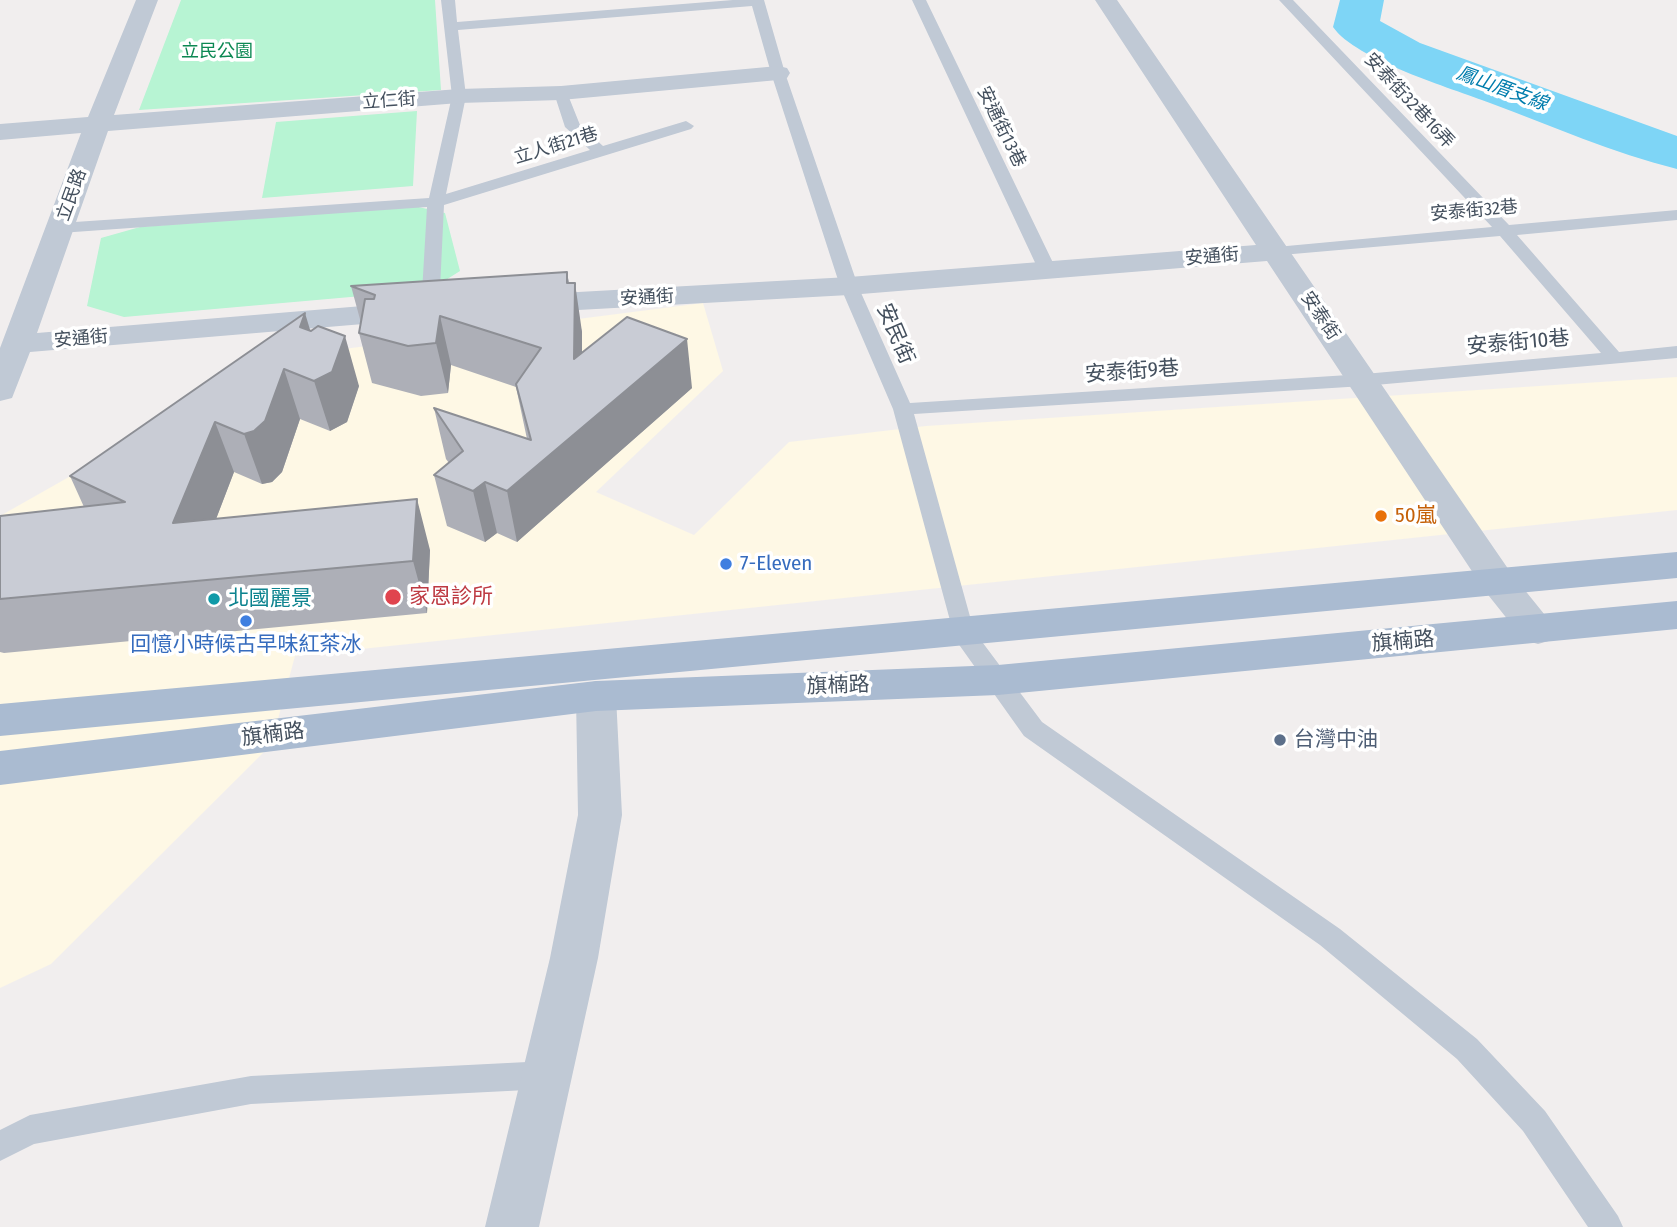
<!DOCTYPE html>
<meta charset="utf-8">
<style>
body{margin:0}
canvas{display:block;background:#f1eeee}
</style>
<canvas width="1677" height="1227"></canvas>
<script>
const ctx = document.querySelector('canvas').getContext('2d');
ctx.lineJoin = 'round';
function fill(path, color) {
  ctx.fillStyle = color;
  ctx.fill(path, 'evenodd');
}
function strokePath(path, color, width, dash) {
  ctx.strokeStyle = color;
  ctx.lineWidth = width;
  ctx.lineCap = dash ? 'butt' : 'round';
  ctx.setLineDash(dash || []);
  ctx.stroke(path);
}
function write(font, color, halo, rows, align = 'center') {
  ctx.font = font + ' "Fira Sans Condensed","Noto Sans TC",sans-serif';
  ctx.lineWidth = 7;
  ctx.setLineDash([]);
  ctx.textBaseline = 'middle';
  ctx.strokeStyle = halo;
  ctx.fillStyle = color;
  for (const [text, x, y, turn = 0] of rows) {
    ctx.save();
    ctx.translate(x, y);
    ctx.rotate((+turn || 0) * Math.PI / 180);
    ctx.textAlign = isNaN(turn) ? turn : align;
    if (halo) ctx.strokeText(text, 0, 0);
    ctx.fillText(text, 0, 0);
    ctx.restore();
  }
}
fill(new Path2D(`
 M703,303L723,371L596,492L694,535L789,442L926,426L1677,377V510L295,656L271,745L51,964L0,988V516L281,357Z`), '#fef8e5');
fill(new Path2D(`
 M181,0H435L441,90L139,110Z
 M417,111L413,186L262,198L276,122Z
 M414,206L445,213L460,271L430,290L124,317L87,306L101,238L140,227Z`), '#b7f4d3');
fill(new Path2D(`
 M1340,0H1384L1380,21L1420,43L1677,136V169C1613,153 1552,126 1490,103C1451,88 1356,60 1333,27Z`), '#7ed5f6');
fill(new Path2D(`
 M441,0H455L457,22L733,0H764L785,73L858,286L910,403L1364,374L1601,353L1500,236L1270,256L1267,252L1276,247L1492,227L1279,0H1293L1509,225L1677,210V220L1517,235L1619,352L1677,346V358L1364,386L914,414L974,631L1042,722L1340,929L1477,1039L1545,1111L1618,1216L1623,1227H1588L1523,1131L1457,1059L1320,945L1024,736L955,639L893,409L840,286L771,73L752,6L458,30L466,96L446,194L590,150L565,127L554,93L556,90H566L580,125L603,146L686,121L694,126L691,129L444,205L439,310L436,314H424L421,310L427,207L60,233L52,228L60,223L429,198L452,96Z
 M912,0H926L1057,271L1054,275H1042L1039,271Z
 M547,1061L558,1065L562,1075L558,1085L547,1089L251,1104L34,1144L0,1161V1130L30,1115L251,1076Z`), '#c0c9d5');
fill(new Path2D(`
 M136,0H158L114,115L459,89L561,86L778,66L787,68L790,73L787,78L778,80L561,100L459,103L108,131L37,333L411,302L422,305L426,311L422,317L411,320L30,352L12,398L0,401V348L81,133L0,140V124L88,117Z
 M1095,0H1117L1511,573L1557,630L1552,640L1538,644L1524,640L1485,591L1267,261L849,295L524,313L513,310L509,304L513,298L524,295L849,277L1256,245Z
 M596,681L610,685L616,696L622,815L598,958L539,1227H485L550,958L578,815L576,696L582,685Z`), '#c0c9d5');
fill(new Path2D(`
 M1677,552V578L0,736V704Z
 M1677,601V629L998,695L596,711L0,785V751L596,681L998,665Z`), '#aabbd1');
fill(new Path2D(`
 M567,272L569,283L582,332V353L692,388L517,542L497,533L485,542L447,526L434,475L449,463L446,459L434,408L527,439L516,387L451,365L448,393L421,396L372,383L359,333L361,323L351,286Z
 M310,331L359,386L347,422L330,431L300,419L282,472L272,482L262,484L234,472L216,519L430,550L427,613L4,653L0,652V516L84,507L70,476Z`), '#adafb7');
fill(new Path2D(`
 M567,272L574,319L575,283L582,332V409L574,359L567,283Z
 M305,313L320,363L300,327Z
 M440,316L451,365L448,393L436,343Z
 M345,336L359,386L347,422L330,431L314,381Z
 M687,339L692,388L517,542L507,491Z
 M284,369L300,419L282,472L272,482L262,484L244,434Z
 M215,422L234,472L195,574L173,523Z
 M485,482L497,533L485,542L473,491Z
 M417,499L430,550L427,613L413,561Z`), '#8d8f95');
const building = new Path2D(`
 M567,272V283H575L574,359L627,317L687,339L507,491L485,482L473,491L434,475L463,451L434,408L531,440L516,384L541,348L440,316L436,343L408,346L359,333L365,299H374L375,295L351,286Z
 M305,313L300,327L311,331L318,326L345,336L332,372L314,381L284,369L265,421L254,431L244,434L215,422L173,523L417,499L413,561L0,599V516L125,502L70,476Z`);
fill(building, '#c9ccd5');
strokePath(building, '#8d8f95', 2);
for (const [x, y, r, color] of [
 [1381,516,7,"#e8710a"],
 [726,564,7,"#3f7fe0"],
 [393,597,9,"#e0444e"],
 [214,599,7,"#0f9aa8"],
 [246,621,7,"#3f7fe0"],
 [1280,740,7,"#5c6f8a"]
]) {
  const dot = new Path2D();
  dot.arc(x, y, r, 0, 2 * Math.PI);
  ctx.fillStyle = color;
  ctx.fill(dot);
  strokePath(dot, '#fff', 2.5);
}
write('18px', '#0c8853', '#fff', [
 ["立民公園",217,52]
]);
write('18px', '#44505e', '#fff', [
 ["立仁街",389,101,-4],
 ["安泰街32巷16弄",1409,101,47],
 ["安通街13巷",1001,127,64],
 ["立人街21巷",556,146,-17],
 ["立民路",72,195,-70],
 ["安泰街32巷",1474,211,-5],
 ["安通街",1212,257,-5],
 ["安通街",647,298,-3],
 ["安泰街",1320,316,56],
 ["安通街",81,339,-5]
]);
write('italic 19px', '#017dad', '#fff', [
 ["鳳山厝支線",1502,89,20]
]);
write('21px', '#44505e', '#fff', [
 ["安民街",895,334,67],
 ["安泰街10巷",1518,343,-5],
 ["安泰街9巷",1132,372,-4],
 ["旗楠路",1403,642,-5],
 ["旗楠路",838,686,-2],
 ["旗楠路",273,735,-7]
]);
write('21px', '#c56008', '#fff', [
 ["50嵐",1395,516]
], 'left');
write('21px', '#366cbe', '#fff', [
 ["7-Eleven",740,564],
 ["回憶小時候古早味紅茶冰",246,645,"center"]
], 'left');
write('21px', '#be3a42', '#fff', [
 ["家恩診所",409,597]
], 'left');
write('21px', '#0d838f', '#fff', [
 ["北國麗景",228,599]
], 'left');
write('21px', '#4e5e75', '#fff', [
 ["台灣中油",1294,740]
], 'left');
</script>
